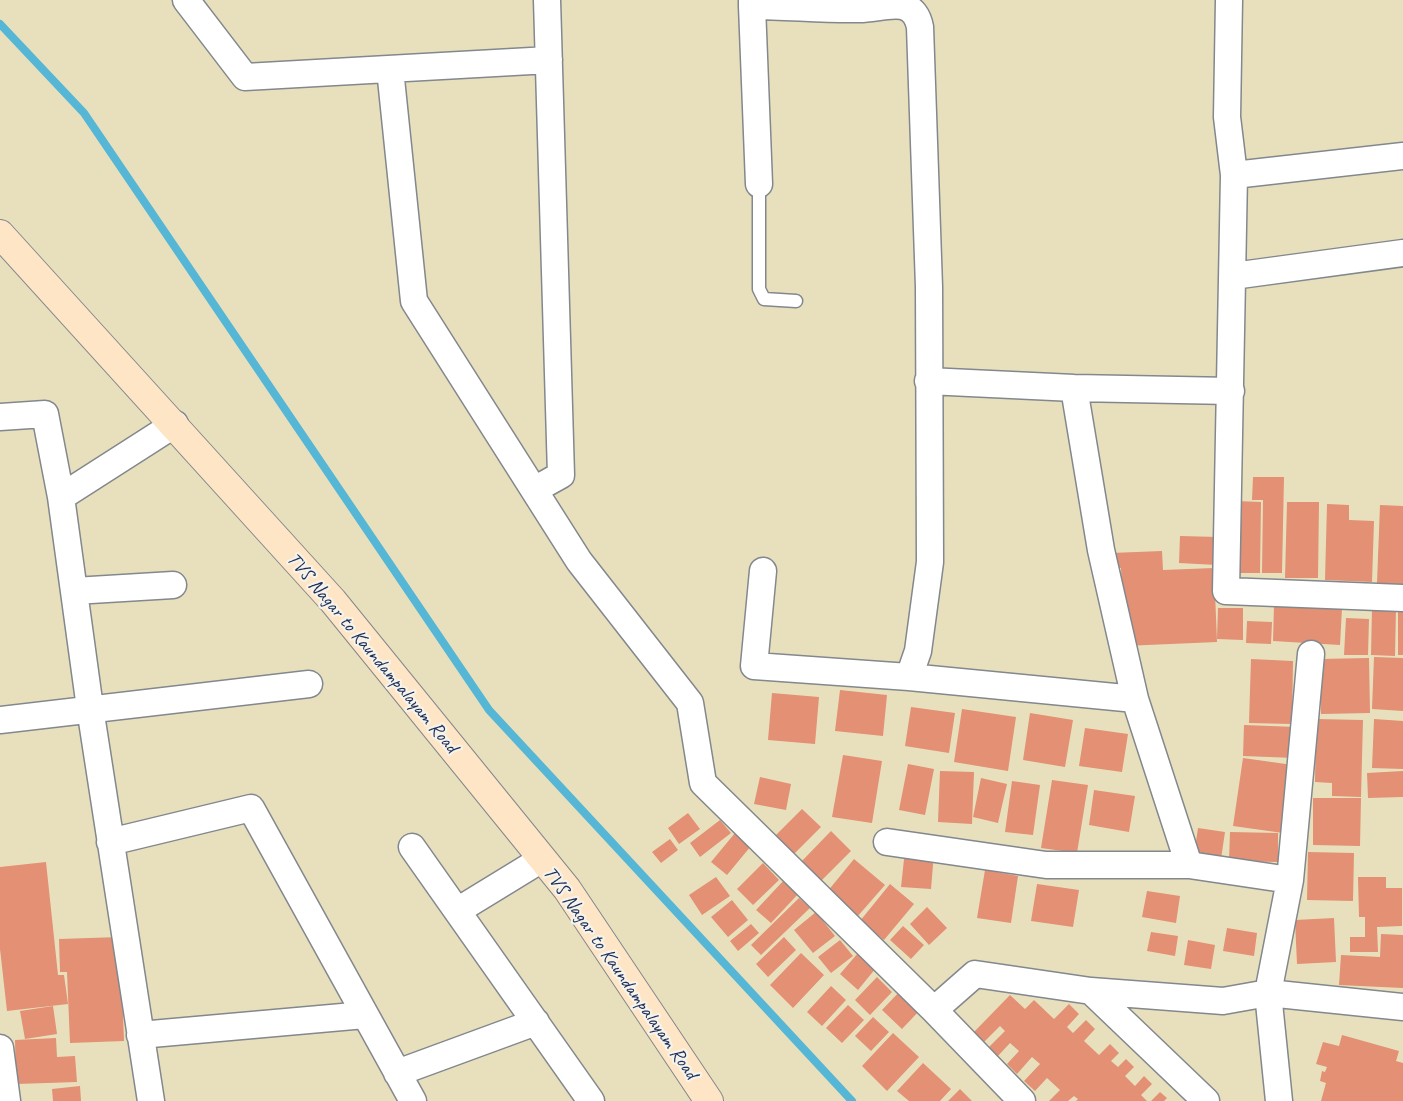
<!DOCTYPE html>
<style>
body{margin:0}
canvas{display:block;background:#e8e0bc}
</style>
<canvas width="1403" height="1101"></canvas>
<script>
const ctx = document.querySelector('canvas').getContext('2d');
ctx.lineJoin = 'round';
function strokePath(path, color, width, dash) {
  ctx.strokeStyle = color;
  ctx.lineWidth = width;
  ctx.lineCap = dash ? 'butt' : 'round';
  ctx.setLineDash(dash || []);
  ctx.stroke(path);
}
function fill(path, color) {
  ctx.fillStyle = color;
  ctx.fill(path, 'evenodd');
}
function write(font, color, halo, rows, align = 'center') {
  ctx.font = font + ' Caveat,sans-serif';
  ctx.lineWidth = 4.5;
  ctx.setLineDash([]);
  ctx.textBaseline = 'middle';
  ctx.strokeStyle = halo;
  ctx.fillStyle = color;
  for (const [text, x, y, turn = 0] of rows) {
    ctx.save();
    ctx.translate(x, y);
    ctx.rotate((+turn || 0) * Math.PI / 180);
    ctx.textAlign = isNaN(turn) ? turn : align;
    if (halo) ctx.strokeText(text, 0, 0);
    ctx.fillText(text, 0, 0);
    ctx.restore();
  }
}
strokePath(new Path2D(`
 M0,24L84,113L489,710L852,1101`), '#56b6d5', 8);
fill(new Path2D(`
 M1253,477H1284L1282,573H1262L1263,500H1252Z
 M1236,501L1261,502L1260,573H1234Z
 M1287,502H1319L1318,578H1285Z
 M1327,504L1349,505V520L1374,521L1372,582L1325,580Z
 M1380,505L1403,506V584L1377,583Z
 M1180,536L1218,537L1217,565L1179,563Z
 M1162,551L1163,570L1214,568L1217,642L1124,646L1121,568H1112L1111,553Z
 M1274,605L1342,608L1340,645L1273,641Z
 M1218,608H1243V640L1217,639Z
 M1372,608H1396L1395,656L1371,655Z
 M1398,611H1403V655H1398Z
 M1346,618L1369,619L1368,655H1344Z
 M1247,621L1272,622L1271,644L1246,643Z
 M1374,657L1403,658V711L1372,709Z
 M1369,658L1370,713L1321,714L1320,659Z
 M1251,659L1293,661L1292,724L1249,723Z
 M840,690L887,695L883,736L835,731Z
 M772,693L819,697L815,744L768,740Z
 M911,707L955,713L949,753L905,746Z
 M962,709L1016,717L1008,771L954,762Z
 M1030,713L1073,720L1065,767L1023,760Z
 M1316,719L1363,720L1361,797L1332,796V783L1315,782Z
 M1374,719L1403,721V769L1372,768Z
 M1244,725L1296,727L1295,758L1243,756Z
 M1085,728L1128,734L1122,772L1079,766Z
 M843,755L882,761L872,823L832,817Z
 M1243,758L1293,765L1283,833L1233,826Z
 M908,764L934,769L925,815L899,810Z
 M940,771L974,772L972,824L938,822Z
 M1403,771V797L1368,798L1367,773Z
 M760,777L791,784L786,810L754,804Z
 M981,778L1007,784L998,823L973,817Z
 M1052,780L1088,785L1077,853L1041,848Z
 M1012,781L1040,785L1033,835L1005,832Z
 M1094,790L1135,796L1129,832L1089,825Z
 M1313,798H1361L1360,846L1313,845Z
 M802,809L821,827L791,857L772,839Z
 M688,813L700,829L679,844L668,828Z
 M720,820L731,833L700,857L690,843Z
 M1198,828L1225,832L1221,859L1194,855Z
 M831,831L851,851L820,882L800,863Z
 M1230,832L1278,833V862L1229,861Z
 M735,833L751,846L727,875L711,862Z
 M670,839L678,850L661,863L652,852Z
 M905,850L934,853L931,889L901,887Z
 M1308,852L1354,853L1353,901L1307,900Z
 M854,859L885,885L857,917L827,892Z
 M46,862L58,975H64L68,1004L7,1011L0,949V867Z
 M763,863L779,880L753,905L737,889Z
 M985,870L1018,876L1011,923L977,918Z
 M716,877L730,896L702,915L689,895Z
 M1358,877H1386V888H1402V926L1377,927L1378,952H1350V937H1365V917H1359Z
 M785,879L800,892L771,923L756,910Z
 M890,884L914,904L884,940L860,921Z
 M1037,884L1079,890L1073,927L1031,921Z
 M1147,891L1180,896L1176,923L1142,917Z
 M799,898L810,908L761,955L751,945Z
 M732,900L748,920L728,937L711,917Z
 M927,907L947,928L929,945L910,924Z
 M816,912L835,936L813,953L794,930Z
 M1334,918L1336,962L1297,964L1295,920Z
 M751,924L759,933L738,951L730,941Z
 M903,926L924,945L911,959L890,940Z
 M1227,928L1257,933L1254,956L1223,951Z
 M1151,932L1178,936L1175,956L1147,951Z
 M1381,934L1403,935V988L1339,985L1341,955L1380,957Z
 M120,937L124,1041L70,1043L67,972H60L59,939Z
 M784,937L796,950L768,977L756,964Z
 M840,940L853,956L831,973L818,957Z
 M1188,940L1215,945L1211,969L1184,965Z
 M801,953L824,975L793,1008L770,985Z
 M858,953L876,968L858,990L840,974Z
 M877,977L892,992L870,1015L855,1000Z
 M831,986L846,1000L822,1026L807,1012Z
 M901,990L921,1009L902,1029L882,1010Z
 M1010,995L1025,1009L1034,1000L1054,1019L1069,1004L1079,1014L1067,1027L1073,1033L1086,1020L1095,1029L1084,1041L1099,1055L1110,1044L1119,1053L1111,1061L1118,1067L1126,1059L1134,1067L1125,1076L1135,1086L1144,1076L1152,1084L1141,1095L1147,1101H1076L1078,1099L1074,1096L1068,1101H1049L1060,1090L1047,1078L1035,1091L1024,1081L1040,1064L1032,1057L1017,1074L1007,1064L1019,1051L1010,1043L998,1056L989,1047L1005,1031L1000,1026L984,1042L974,1032Z
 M848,1005L864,1020L842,1043L826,1028Z
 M53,1006L57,1034L25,1039L20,1011Z
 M873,1017L889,1032L871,1051L855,1036Z
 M893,1033L919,1057L887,1091L862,1066Z
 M1342,1035L1399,1051L1396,1061L1403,1063V1101H1321L1326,1083L1320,1081L1322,1071L1325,1072L1327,1067L1316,1064L1323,1042L1339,1046Z
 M56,1038L57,1057L75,1056L77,1082L16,1084L15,1040Z
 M923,1063L951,1089L940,1101H909L897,1091Z
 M80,1086L81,1101H53L52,1089Z
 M960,1089L972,1101H948Z
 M1160,1092L1167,1098L1164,1101H1151Z`), '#e39074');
const lane = new Path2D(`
 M759,184V289L764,299L796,301`);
const street = new Path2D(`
 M186,0L245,77L549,60
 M752,0V6C788,6 824,10 860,9C873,9 888,4 902,6C913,8 918,17 920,27L929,287L930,562L918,651L909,677
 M1229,0L1227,117L1234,175L1226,591L1403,598
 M752,6L759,184
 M390,69L414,301L579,561L690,703L703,783L934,1010L975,974L1091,991L1206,1101
 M1234,175L1403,156
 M1233,276L1403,253
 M928,381L1074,388L1231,391
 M1074,388L1101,550L1135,699L1189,865L1290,880L1268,993L1279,1101
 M0,417L45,414L61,497L90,708L151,1101
 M534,490L561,475L547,0
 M61,497L175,424
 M763,571L754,666L909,677L1135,699
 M74,591L173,585
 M0,720L309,684
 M110,842L251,808L413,1101
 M887,842L1046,865H1189
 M412,847L591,1101
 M1290,880L1311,654
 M457,911L542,859
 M1091,991L1223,1001L1268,993L1403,1007
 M934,1010L1022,1101
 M140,1035L365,1015
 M0,1048L7,1101
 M397,1073L536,1022`);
const secondary = new Path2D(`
 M0,234L333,601L567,889L709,1101`);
strokePath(lane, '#82888d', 15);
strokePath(street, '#82888d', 29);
strokePath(secondary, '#82888d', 30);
strokePath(lane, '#fff', 12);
strokePath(street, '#fff', 26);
strokePath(secondary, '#fde5c5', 28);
write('20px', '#1b2f5e', '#f7f3e8', [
 ["TVS Nagar to Kaundampalayam Road",372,653,50],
 ["TVS Nagar to Kaundampalayam Road",620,973,55]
]);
</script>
